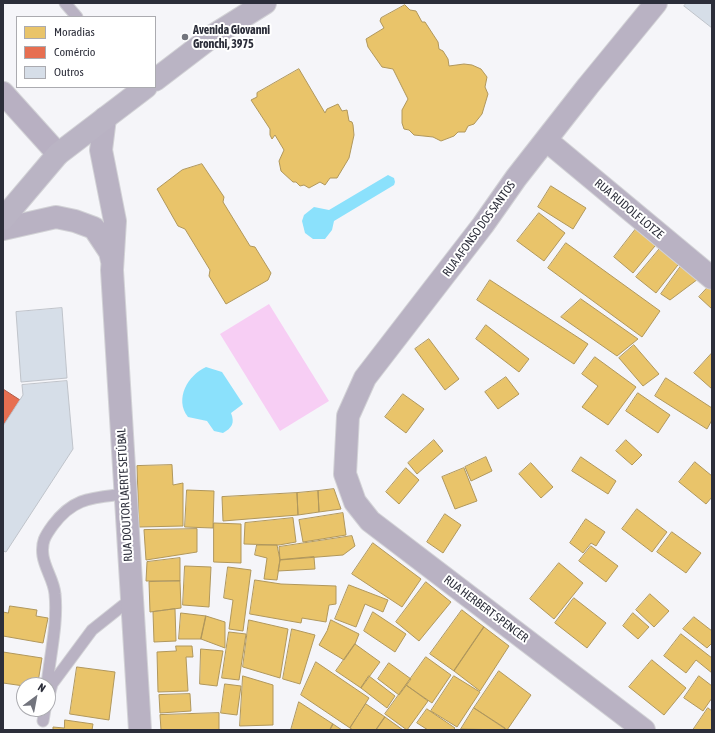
<!DOCTYPE html>
<meta charset="utf-8">
<style>
body{margin:0}
#map{position:relative;width:715px;height:733px;overflow:hidden;background:#f5f5f9;font-family:"Asap Condensed",sans-serif}
canvas{display:block}
.frame{position:absolute;inset:0;border:4px solid #2c2e3a;pointer-events:none}
.legend{position:absolute;left:16px;top:16px;width:140px;height:72px;box-sizing:border-box;background:#fff;border:1px solid #ababb0;margin:0;padding:5px 7px;list-style:none;font-size:12px;color:#2c2e3a}
.legend li{display:flex;align-items:center;gap:8px;height:20px}
.legend b{width:20px;border:1px solid #ababb0}
.north{position:absolute;left:16px;top:677px;width:40px;height:40px;box-sizing:border-box;background:#fff;border:1px solid #ababb0;border-radius:50%;rotate:32deg;font-size:11px;font-weight:700;line-height:16px;text-align:center;color:#2c2e3a}
.north::after{content:'';display:block;margin:auto;width:14px;height:18px;background:#72747d;clip-path:polygon(50% 0,100% 100%,50% 72%,0 100%)}
</style>
<div id="map">
<canvas width="715" height="733"></canvas>
<div class="frame"></div>
<ul class="legend">
<li><b style="height:11px;background:#e9c46a"></b>Moradias</li>
<li><b style="height:11px;background:#e76f51"></b>Comércio</li>
<li><b style="height:11px;background:#d6dee8"></b>Outros</li>
</ul>
<div class="north">N</div>
</div>
<script>
const ctx = document.querySelector('canvas').getContext('2d');
ctx.lineJoin = 'round';
function fill(path, color) {
  ctx.fillStyle = color;
  ctx.fill(path, 'evenodd');
}
function strokePath(path, color, width, dash) {
  ctx.strokeStyle = color;
  ctx.lineWidth = width;
  ctx.lineCap = dash ? 'butt' : 'round';
  ctx.setLineDash(dash || []);
  ctx.stroke(path);
}
function write(font, color, halo, rows, align = 'center') {
  ctx.font = font + ' "Asap Condensed",sans-serif';
  ctx.lineWidth = 4;
  ctx.setLineDash([]);
  ctx.textBaseline = 'middle';
  ctx.strokeStyle = halo;
  ctx.fillStyle = color;
  for (const [text, x, y, turn = 0] of rows) {
    ctx.save();
    ctx.translate(x, y);
    ctx.rotate((+turn || 0) * Math.PI / 180);
    ctx.textAlign = isNaN(turn) ? turn : align;
    if (halo) ctx.strokeText(text, 0, 0);
    ctx.fillText(text, 0, 0);
    ctx.restore();
  }
}
fill(new Path2D(`
 M269,304L329,401L280,431L220,334Z`), '#f7cef4');
fill(new Path2D(`
 M388,175L394,178L395,182L394,185L334,221L332,230L325,239H313L305,233L302,221L304,215L314,207L329,210Z
 M206,367L222,372L243,404L231,413C235,423 232,428 223,433L214,431L207,421L188,417C174,399 188,375 206,367Z`), '#8be1fc');
const homes = new Path2D(`
 M405,5L410,10L416,11L422,22H425L438,42L439,49L443,51L448,59L449,66L464,64L472,65L481,69L487,77L485,87L488,94L482,114L474,124L468,126L465,132H458L454,136L441,141L433,137L414,135L409,130L404,129L402,123V110L408,99L393,69L382,67L368,47L366,39L384,28L380,21L381,18Z
 M299,69L325,113L327,109L338,104L342,111L347,110L349,121L352,122L353,125L354,135L349,158L337,178H330L325,185L320,182L309,188L304,185L300,186L296,182H293L281,171L279,161L284,150L275,135L272,139L270,135V129L251,100L257,97V93Z
 M202,164L224,197L223,202L250,246L255,247L271,273L268,280L226,304L209,276L210,270L185,229L178,226L157,189L182,170Z
 M551,186L586,208L573,229L538,207Z
 M539,213L565,233L544,261L517,241Z
 M639,225L659,241L633,273L614,257Z
 M566,243L660,311L642,337L548,268Z
 M662,246L681,261L656,293L636,277Z
 M681,266L698,279L670,300L661,294Z
 M490,280L588,344L574,364L477,300Z
 M709,286L712,288V309L699,297Z
 M581,299L638,339L617,356L561,317Z
 M486,325L529,359L519,372L476,339Z
 M429,339L459,379L445,390L415,349Z
 M634,345L659,374L643,386L619,358Z
 M712,353V389L694,373Z
 M595,357L636,387L608,425L582,407L598,386L582,374Z
 M506,377L519,394L498,409L485,392Z
 M666,378L712,408V420L707,429L655,396Z
 M638,393L670,415L658,433L626,411Z
 M403,394L424,409L406,433L385,417Z
 M434,440L443,451L417,474L408,463Z
 M626,440L642,455L632,465L616,451Z
 M486,457L492,471L471,481L465,467Z
 M581,457L616,481L608,494L572,471Z
 M695,462L712,476V497L706,504L679,482Z
 M531,463L553,487L541,498L519,474Z
 M172,465L173,485L183,483V526L139,527L137,466Z
 M406,468L419,480L399,504L386,492Z
 M464,468L477,501L455,509L442,477Z
 M334,489L341,509L319,512L318,491Z
 M187,490L214,491L213,528L185,527Z
 M318,491L319,512L298,515L297,493Z
 M297,493L298,515L223,521L222,497Z
 M637,509L667,532L652,552L622,529Z
 M343,513L346,535L303,542L299,520Z
 M445,514L461,525L443,553L427,542Z
 M293,518L296,542L279,545L244,544L245,523Z
 M586,519L605,532L596,546L591,543L583,553L570,543Z
 M214,523L241,524V563L214,562Z
 M197,529V552L146,560L144,530Z
 M672,532L701,553L686,573L657,552Z
 M352,536L355,546L343,555L280,560L279,547Z
 M373,543L421,579L402,607L352,574Z
 M257,545H277L280,560L277,580L264,579L267,558L255,555Z
 M591,546L618,566L606,582L579,561Z
 M314,557L315,569L278,571L280,560Z
 M180,558V581H146L147,562Z
 M559,563L583,583L554,619L530,599Z
 M185,566L211,567L209,607L183,605Z
 M228,567L251,570L243,631L229,629L233,600L224,598Z
 M255,580L281,584L336,586V604L329,605L326,622L302,618L301,623L250,614Z
 M180,581L181,608L150,612L149,582Z
 M426,582L451,602L419,641L396,622Z
 M349,585L388,600L383,612L365,604L356,627L335,619Z
 M650,594L669,611L654,627L636,610Z
 M574,598L606,623L587,648L555,623Z
 M10,606L37,610L36,616L48,618L43,643L3,636V612L8,613Z
 M175,609L176,641L154,642L153,612Z
 M462,610L484,627L454,671L430,654Z
 M373,612L406,634L395,652L364,631Z
 M181,613L206,616L201,639H179Z
 M633,613L649,627L638,639L623,626Z
 M206,616L225,622V648L201,639Z
 M694,617L712,631V643L707,648L683,629Z
 M249,620L288,629L280,678L243,667Z
 M331,620L359,634L355,644L344,660L319,645L327,631Z
 M484,627L509,646L480,691L454,671Z
 M292,629L315,635L300,684L283,679Z
 M229,632L246,634L239,680L222,678Z
 M681,634L712,658V673L696,660L686,673L664,656Z
 M355,644L380,662L361,688L336,671Z
 M176,646H192L193,657H186L188,691L158,692L157,652L176,651Z
 M201,649L223,651L217,686L200,684Z
 M3,652L42,658L38,682L27,680V685L24,686L3,683Z
 M426,657L451,675L432,703L406,685Z
 M652,660L686,688L664,715L629,687Z
 M316,662L369,698L350,728L301,695Z
 M389,663L411,679L399,695L378,679Z
 M77,667L115,672L109,720L70,714Z
 M499,671L531,695L507,730L474,708Z
 M243,676L273,685V725L240,726Z
 M369,676L395,696L387,708L361,688Z
 M454,676L480,692L457,727L431,711Z
 M699,676L712,686V698L703,711L684,698Z
 M225,684L241,686L237,715L221,713Z
 M406,685L428,701L407,730L385,714Z
 M190,694L191,711L160,713L159,695Z
 M299,702L333,724L330,730H291Z
 M366,704L385,717L376,730H353L350,728Z
 M474,708L505,728L504,730L461,729Z
 M708,708L712,711V730H693Z
 M427,709L455,728L453,730H428L417,723Z
 M219,713V730H161L160,715Z
 M385,717L403,730H376Z
 M65,720L93,724L92,730H53V727L64,728Z
 M333,724L342,730H330Z`);
fill(homes, '#e9c46a');
strokePath(homes, '#b0975c', 1);
const shops = new Path2D(`
 M3,389L20,400L3,426Z`);
fill(shops, '#e76f51');
strokePath(shops, '#af5c4a', 1);
const building = new Path2D(`
 M687,3H712V28L684,6Z
 M62,308L67,378L21,382L16,312Z
 M67,381L73,449L6,552L3,551V426L23,395L22,385Z`);
fill(building, '#d6dee8');
strokePath(building, '#bfc3ca', 1);
const lane = new Path2D(`
 M65,3L77,17
 M47,685C50,655 58,623 55,594C54,581 45,569 43,556C41,542 45,536 53,525C74,497 92,498 125,494
 M48,699L52,684L92,630L131,599
 M43,721L45,709`);
const street = new Path2D(`
 M105,118L101,150L115,221L112,270L140,730
 M546,140L712,278
 M3,229L56,217L75,221L94,228L110,252L112,261
 M644,730L370,521L355,502L345,474L348,416L365,378L483,225L516,178L588,86L656,3`);
const secondary = new Path2D(`
 M3,93L58,154`);
const primary = new Path2D(`
 M155,80L214,35L265,3
 M3,219L58,154L146,87`);
strokePath(lane, '#d2d2d6', 13);
strokePath(street, '#d2d2d6', 24);
strokePath(secondary, '#d2d2d6', 24);
strokePath(primary, '#d2d2d6', 24);
strokePath(lane, '#b9b2c3', 11);
strokePath(street, '#b9b2c3', 22);
strokePath(secondary, '#b8b0c2', 22);
strokePath(primary, '#bab4c4', 22);
for (const [x, y, r, color] of [
 [185,37,4,"#72747d"]
]) {
  const dot = new Path2D();
  dot.arc(x, y, r, 0, 2 * Math.PI);
  ctx.fillStyle = color;
  ctx.fill(dot);
  strokePath(dot, '#fff', 1.5);
}
write('bold 12px', '#2c2e3a', '#fff', [
 ["Avenida Giovanni",193,30],
 ["Gronchi, 3975",193,44]
], 'left');
write('12px', '#2c2e3a', '#fff', [
 ["RUA RUDOLF LOTZE",629,209,40],
 ["RUA AFONSO DOS SANTOS",479,229,-54],
 ["RUA DOUTOR LAERTE SETÚBAL",125,495,-93],
 ["RUA HERBERT SPENCER",486,609,37]
]);
</script>
